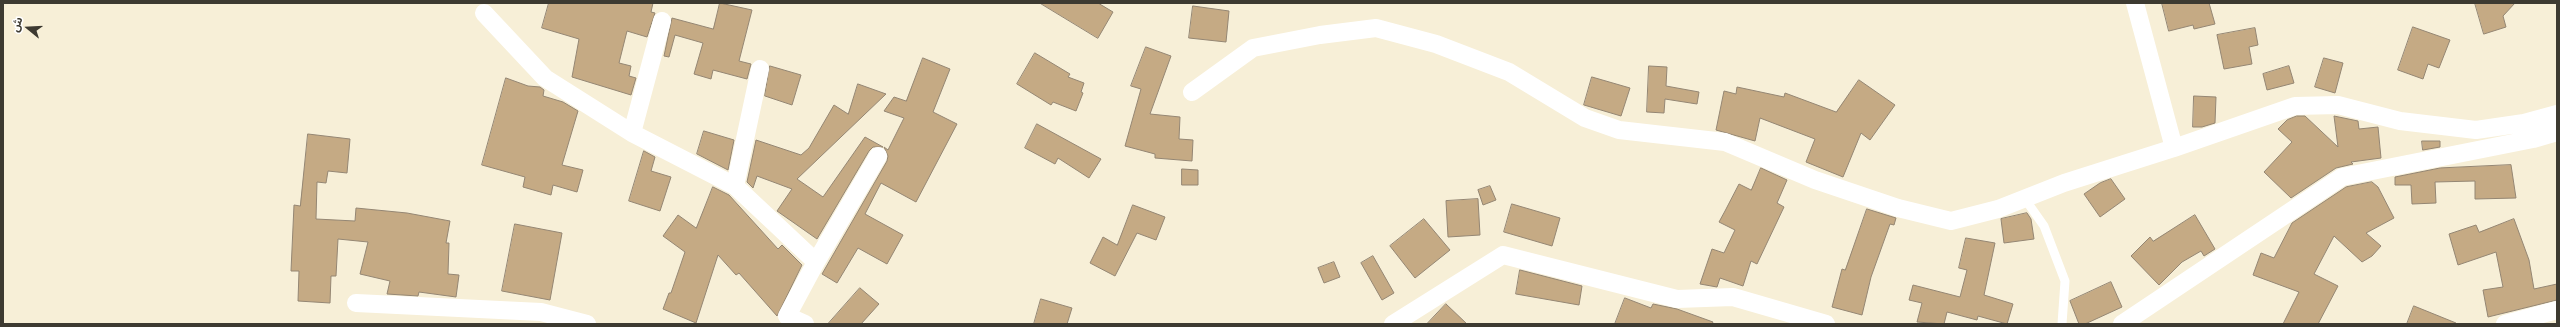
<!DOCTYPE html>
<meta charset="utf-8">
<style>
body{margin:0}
#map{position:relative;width:2560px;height:327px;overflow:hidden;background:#f7efd7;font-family:Barlow,"Noto Sans Arabic",sans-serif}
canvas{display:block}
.frame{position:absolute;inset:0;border:4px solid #3d3a31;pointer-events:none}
.north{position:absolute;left:8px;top:8px;width:40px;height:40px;-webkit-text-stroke:3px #fff;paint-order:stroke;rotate:288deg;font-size:11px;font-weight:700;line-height:16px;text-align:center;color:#3d3a31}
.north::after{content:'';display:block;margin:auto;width:14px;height:18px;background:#3d3a31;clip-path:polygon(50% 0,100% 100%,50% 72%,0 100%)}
</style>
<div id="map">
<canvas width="2560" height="327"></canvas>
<div class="frame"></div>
<div class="north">ش</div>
</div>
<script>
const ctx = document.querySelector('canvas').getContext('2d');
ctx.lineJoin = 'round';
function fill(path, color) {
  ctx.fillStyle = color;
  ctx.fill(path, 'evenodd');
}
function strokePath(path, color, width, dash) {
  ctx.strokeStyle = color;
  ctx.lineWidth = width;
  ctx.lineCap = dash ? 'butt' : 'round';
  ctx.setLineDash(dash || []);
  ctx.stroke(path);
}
const building = new Path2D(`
 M549,3H653L651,12L655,13L647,37L627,31L619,63L631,66L629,76L636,78L631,95L572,77L579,39L542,28Z
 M720,3L752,10L739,61L751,64L747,79L713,70L711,79L694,74L703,43L675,35L669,57L664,56L672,18L713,29Z
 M1040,3H1098L1113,12L1098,38Z
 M2162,3H2209L2215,24L2194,29L2193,25L2169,31Z
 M2475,3H2515L2503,16L2506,27L2484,34Z
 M1193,6L1229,11L1226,42L1189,38Z
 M2413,27L2450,40L2439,68L2428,64L2423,79L2398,70Z
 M2255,28L2258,45L2249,47L2252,64L2224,69L2217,35Z
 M1146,47L1171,56L1150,114L1180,117L1179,139L1193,140L1192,161L1155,158V154L1125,146L1141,89L1131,86Z
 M1035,53L1070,74L1068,77L1084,83L1081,92L1083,93L1076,111L1053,102L1051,105L1017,84Z
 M923,58L950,69L933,112L957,124L916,202L881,183L865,214L903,235L887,264L858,248L837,283L822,274L887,161L888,156L884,147L888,150L904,118L884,111L894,97L906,101Z
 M2324,58L2343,63L2335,93L2315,87Z
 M770,66L801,75L792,105L765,96Z
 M1649,66L1667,67L1666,86L1699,92L1697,104L1665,99L1664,113L1647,112Z
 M2289,66L2294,83L2267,90L2263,74Z
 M1592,77L1630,88L1621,116L1584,105Z
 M506,78L528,86L540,87L544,90L543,96L563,102L578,111L562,165L583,170L577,192L553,185L551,195L523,187L525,177L482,165Z
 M1859,80L1895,105L1870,140L1861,133L1843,177L1806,162L1815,139L1760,118L1755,141L1716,130L1724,91L1736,94L1737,87L1784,97L1785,93L1836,112Z
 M858,84L886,94L797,179L823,197L865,137L883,147H873L869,151L817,239L777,211L792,189L757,176L753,188L747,182L756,140L801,155L809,148L834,105L848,114Z
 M2194,96L2216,97L2215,123L2202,127H2193Z
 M2297,116H2305L2338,147L2334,116L2358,121L2359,129L2378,127L2381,158L2351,162L2353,164L2336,168L2291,198L2264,172L2292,142L2278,129L2287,120Z
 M1037,124L1101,159L1089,178L1058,158L1055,164L1025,148Z
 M704,131L734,140L728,170L697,154Z
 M308,134L350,139L347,173L328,171L326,183L317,182L316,219L355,221L356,208L407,213L450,221L446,243H449L448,274L459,275L456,297L419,292L418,296L387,294L390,281L360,274L368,242L338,239L336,276H331L330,303L298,301L299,271H291L294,205L300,206Z
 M2422,141H2440V147L2423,150Z
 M644,151L655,157L651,171L671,177L660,211L629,201Z
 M2511,165L2516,198L2475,199V181L2435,182L2436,203L2412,204L2411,185H2395V177L2440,168Z
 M1761,168L1787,180L1777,203L1784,207L1757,264L1751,261L1743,286L1720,278L1717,287L1700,284L1712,249L1724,253L1735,230L1719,222L1725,211L1739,184L1751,190Z
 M1182,169L1198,170V185H1182Z
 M2111,179L2125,199L2100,217L2084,194L2100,183Z
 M2372,182L2378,187L2394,218L2366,233L2381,246L2372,256L2362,262L2334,236L2314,274L2338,286L2318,324H2283L2299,292L2253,275L2261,253L2274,258L2292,223L2346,187Z
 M1490,186L1496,200L1483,205L1478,190Z
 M713,187L729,195L778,249L782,245L802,265L777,316L739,273L736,275L718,255L696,323L663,309L669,293H671L685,252L663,236L678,215L696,228Z
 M1478,199L1480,235L1448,237L1446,201Z
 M1512,204L1560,218L1552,246L1504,232Z
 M1133,205L1165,217L1156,240L1137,233L1115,276L1090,263L1103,237L1117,245Z
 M1867,209L1896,218L1894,225L1890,224L1871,277L1862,315L1832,307L1842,269L1845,270Z
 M2027,213L2031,219L2034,239L2004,243L2001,219Z
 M2195,215L2215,249L2204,256L2201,251L2182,262L2159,285L2131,256L2150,237L2153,241Z
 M1424,219L1450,250L1415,278L1390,246Z
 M2514,219L2529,260L2534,289L2557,284V300L2488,317L2483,290L2503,287L2496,252L2458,265L2449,234L2476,225L2479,232Z
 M515,224L562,233L550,300L502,291Z
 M1966,238L1995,243L1984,295L2013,304L2007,324L1978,316L1977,320L1947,312L1944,324L1917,322L1922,303L1909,300L1913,285L1960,297L1967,270L1959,268Z
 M1373,256L1394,293L1382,300L1361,263Z
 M1334,262L1340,277L1324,283L1318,268Z
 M1520,270L1582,286L1579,305L1516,294Z
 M2111,282L2122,307L2085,324H2079L2070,301Z
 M860,288L879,304L861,324H828Z
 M1625,298L1651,308L1653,304L1677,309L1713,322L1712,324H1615Z
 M1041,299L1072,308L1067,324H1034Z
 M1446,304L1467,324H1427Z
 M2414,306L2456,323V324H2407Z`);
fill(building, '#c5aa84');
strokePath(building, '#948673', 1);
strokePath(new Path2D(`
 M2025,199L2044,226L2065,281L2062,324`), '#fff', 9);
strokePath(new Path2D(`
 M2135,3L2174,148
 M484,13L545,78L632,133L735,186L816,262L787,316L805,324
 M1192,92L1253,48L1320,35L1376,28L1436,44L1509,72L1585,118L1619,130L1725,142L1815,180L1898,208L1951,221L1998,209L2064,183L2174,148L2295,106L2338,105L2400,121L2476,130L2524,123L2557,114
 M632,133L662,21
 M735,186L760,69
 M816,262L878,156
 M356,303L541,312L587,324
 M1393,324L1503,255L1677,299L1733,297L1826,324
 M2122,324L2342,177L2533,139L2557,132
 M2505,324L2557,310`), '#fff', 18);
</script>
